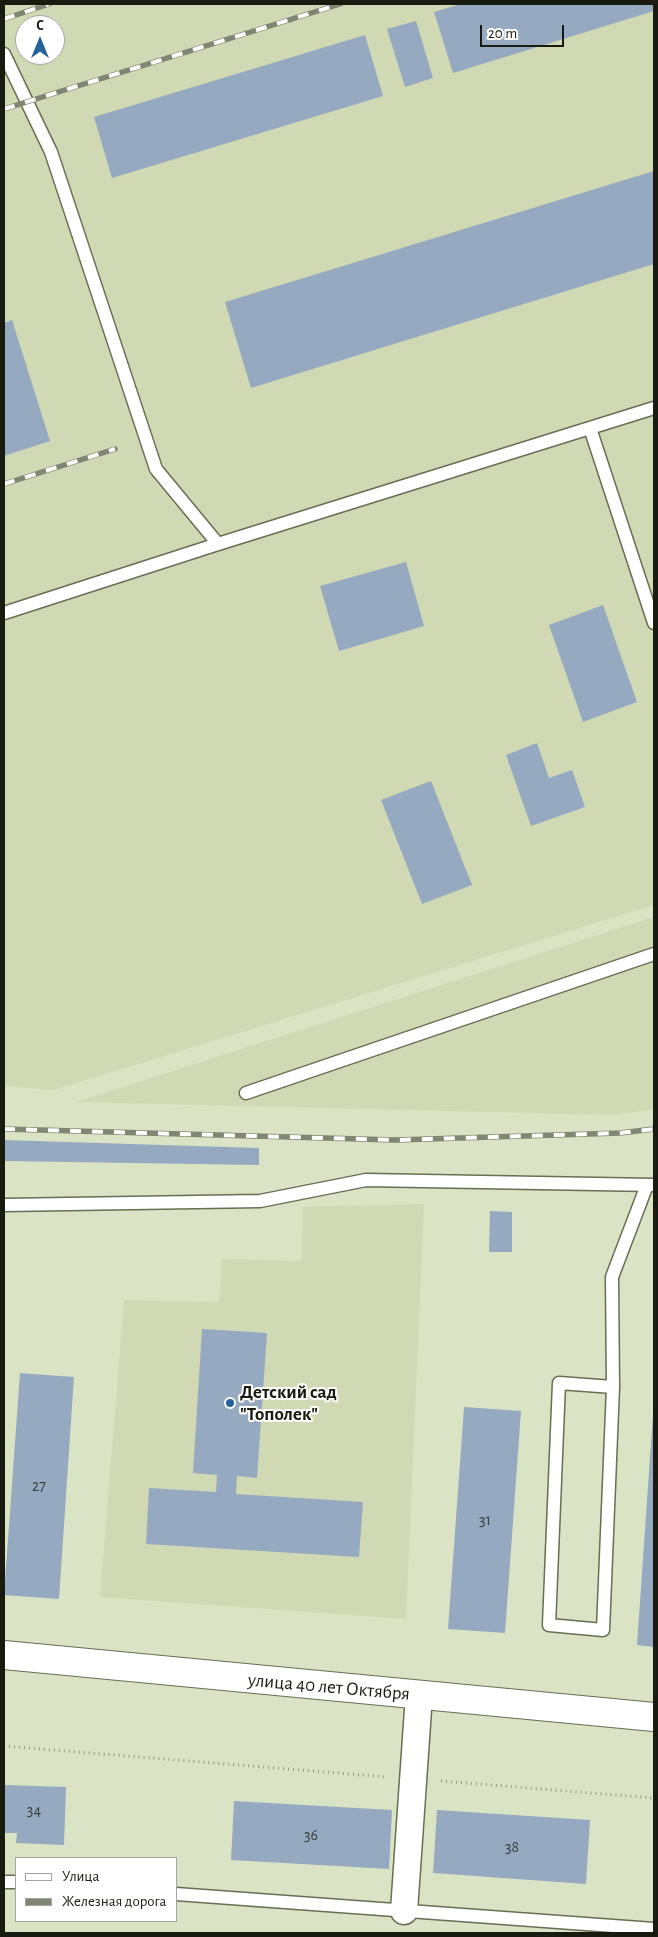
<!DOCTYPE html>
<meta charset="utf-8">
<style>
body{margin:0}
#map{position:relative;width:658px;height:1937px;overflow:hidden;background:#dbe3c5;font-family:"Alegreya Sans",sans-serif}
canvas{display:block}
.frame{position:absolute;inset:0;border:5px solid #191b11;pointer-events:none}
.legend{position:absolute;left:15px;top:1857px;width:162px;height:65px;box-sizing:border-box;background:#fff;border:1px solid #a3a4a0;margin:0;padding:6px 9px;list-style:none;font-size:15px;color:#191b11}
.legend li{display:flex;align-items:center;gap:10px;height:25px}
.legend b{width:25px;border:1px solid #a3a4a0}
.north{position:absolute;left:15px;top:15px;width:50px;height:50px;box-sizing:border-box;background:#fff;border:1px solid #a3a4a0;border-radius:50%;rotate:0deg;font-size:14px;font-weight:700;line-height:20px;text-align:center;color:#191b11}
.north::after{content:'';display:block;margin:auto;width:18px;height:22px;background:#28629a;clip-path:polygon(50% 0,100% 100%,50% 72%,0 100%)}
.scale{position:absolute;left:480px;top:25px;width:84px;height:22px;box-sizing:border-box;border:2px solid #191b11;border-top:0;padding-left:6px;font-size:15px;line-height:18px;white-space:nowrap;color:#191b11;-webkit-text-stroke:4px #fff;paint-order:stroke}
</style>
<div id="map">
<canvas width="658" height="1937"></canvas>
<div class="frame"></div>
<ul class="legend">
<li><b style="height:6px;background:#fff"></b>Улица</li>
<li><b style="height:6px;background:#818672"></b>Железная дорога</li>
</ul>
<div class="north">С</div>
<div class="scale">20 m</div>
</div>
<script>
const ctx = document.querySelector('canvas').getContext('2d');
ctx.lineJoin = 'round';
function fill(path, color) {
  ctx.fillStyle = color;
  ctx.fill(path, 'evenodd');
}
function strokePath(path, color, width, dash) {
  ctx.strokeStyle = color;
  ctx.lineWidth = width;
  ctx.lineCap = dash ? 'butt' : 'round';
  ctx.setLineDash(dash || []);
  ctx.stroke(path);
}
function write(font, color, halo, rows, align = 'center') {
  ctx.font = font + ' "Alegreya Sans",sans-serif';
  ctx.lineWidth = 4;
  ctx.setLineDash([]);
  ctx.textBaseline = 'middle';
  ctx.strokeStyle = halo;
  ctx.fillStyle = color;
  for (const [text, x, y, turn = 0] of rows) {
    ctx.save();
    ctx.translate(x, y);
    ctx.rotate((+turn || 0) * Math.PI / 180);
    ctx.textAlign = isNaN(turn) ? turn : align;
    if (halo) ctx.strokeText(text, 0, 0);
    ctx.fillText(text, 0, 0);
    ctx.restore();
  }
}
fill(new Path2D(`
 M4,4H654V905L54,1090L4,1086ZM25,25H55V55H25Z
 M654,917V1109L617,1115L76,1102Z
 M424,1204L406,1619L100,1597L124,1300L219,1302L222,1259L302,1261L303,1207Z`), '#d0d9b4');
fill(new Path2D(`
 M461,4H654V11L453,73L434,12Z
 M416,21L433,78L405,87L387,29Z
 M365,35L383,96L112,178L94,117Z
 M654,171V264L251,388L225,302Z
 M12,320L50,441L4,456V323Z
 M406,562L424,626L339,651L320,586Z
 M603,605L637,702L583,722L549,625Z
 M537,743L549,778L572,770L585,807L531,826L506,755Z
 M431,781L472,885L422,904L381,800Z
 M4,1140L259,1148V1165L4,1161Z
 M490,1211L512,1212V1252H489Z
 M202,1329L267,1333L257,1478L237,1476L236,1494L363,1502L359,1557L146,1544L149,1488L216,1492L217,1475L193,1473Z
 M20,1373L74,1377L59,1599L4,1595Z
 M464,1407L521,1411L505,1633L448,1629Z
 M653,1414H654V1647L637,1645Z
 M4,1785L66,1787L64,1845L16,1843L17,1833H4Z
 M234,1801L392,1810L389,1869L231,1860Z
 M437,1810L590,1820L586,1884L433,1873Z`), '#95aac0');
const lane = new Path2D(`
 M4,54L51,152L156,469L218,544
 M590,428L654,623
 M4,613L218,544L654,408
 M246,1093L654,954
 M4,1205L260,1201L366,1180L654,1185
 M613,1387L559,1383L549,1625L603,1630L613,1387L612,1277L647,1185
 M4,1882H16
 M176,1894L654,1929`);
const street = new Path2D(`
 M404,1911L419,1695`);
const secondary = new Path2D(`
 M4,1655L654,1717`);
strokePath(lane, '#676e54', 15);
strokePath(street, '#676e54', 29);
strokePath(secondary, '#676e54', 30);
strokePath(new Path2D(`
 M4,1746L387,1777
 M441,1781L654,1798`), '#939982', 3, [1, 4]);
strokePath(lane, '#fff', 12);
strokePath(street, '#fff', 26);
strokePath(secondary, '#fff', 28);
const rail = new Path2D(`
 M4,19L49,4
 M4,109L340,4
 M4,484L115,449
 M4,1129L396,1140L620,1133L654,1129`);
strokePath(rail, '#818672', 5.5);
strokePath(rail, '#fff', 4, [11]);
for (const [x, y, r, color] of [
 [230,1403,5,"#28629a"]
]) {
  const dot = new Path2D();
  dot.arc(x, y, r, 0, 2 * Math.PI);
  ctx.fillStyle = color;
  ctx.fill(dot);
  strokePath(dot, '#fff', 2);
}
write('16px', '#383f3d', null, [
 ["27",39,1486],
 ["31",485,1520],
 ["34",34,1810],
 ["36",311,1835],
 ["38",512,1847]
]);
write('bold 19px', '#191b11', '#fff', [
 ["Детский сад",240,1392],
 ["\"Тополек\"",240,1414]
], 'left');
write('19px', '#191b11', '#fff', [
 ["улица 40 лет Октября",329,1687,5]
]);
</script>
